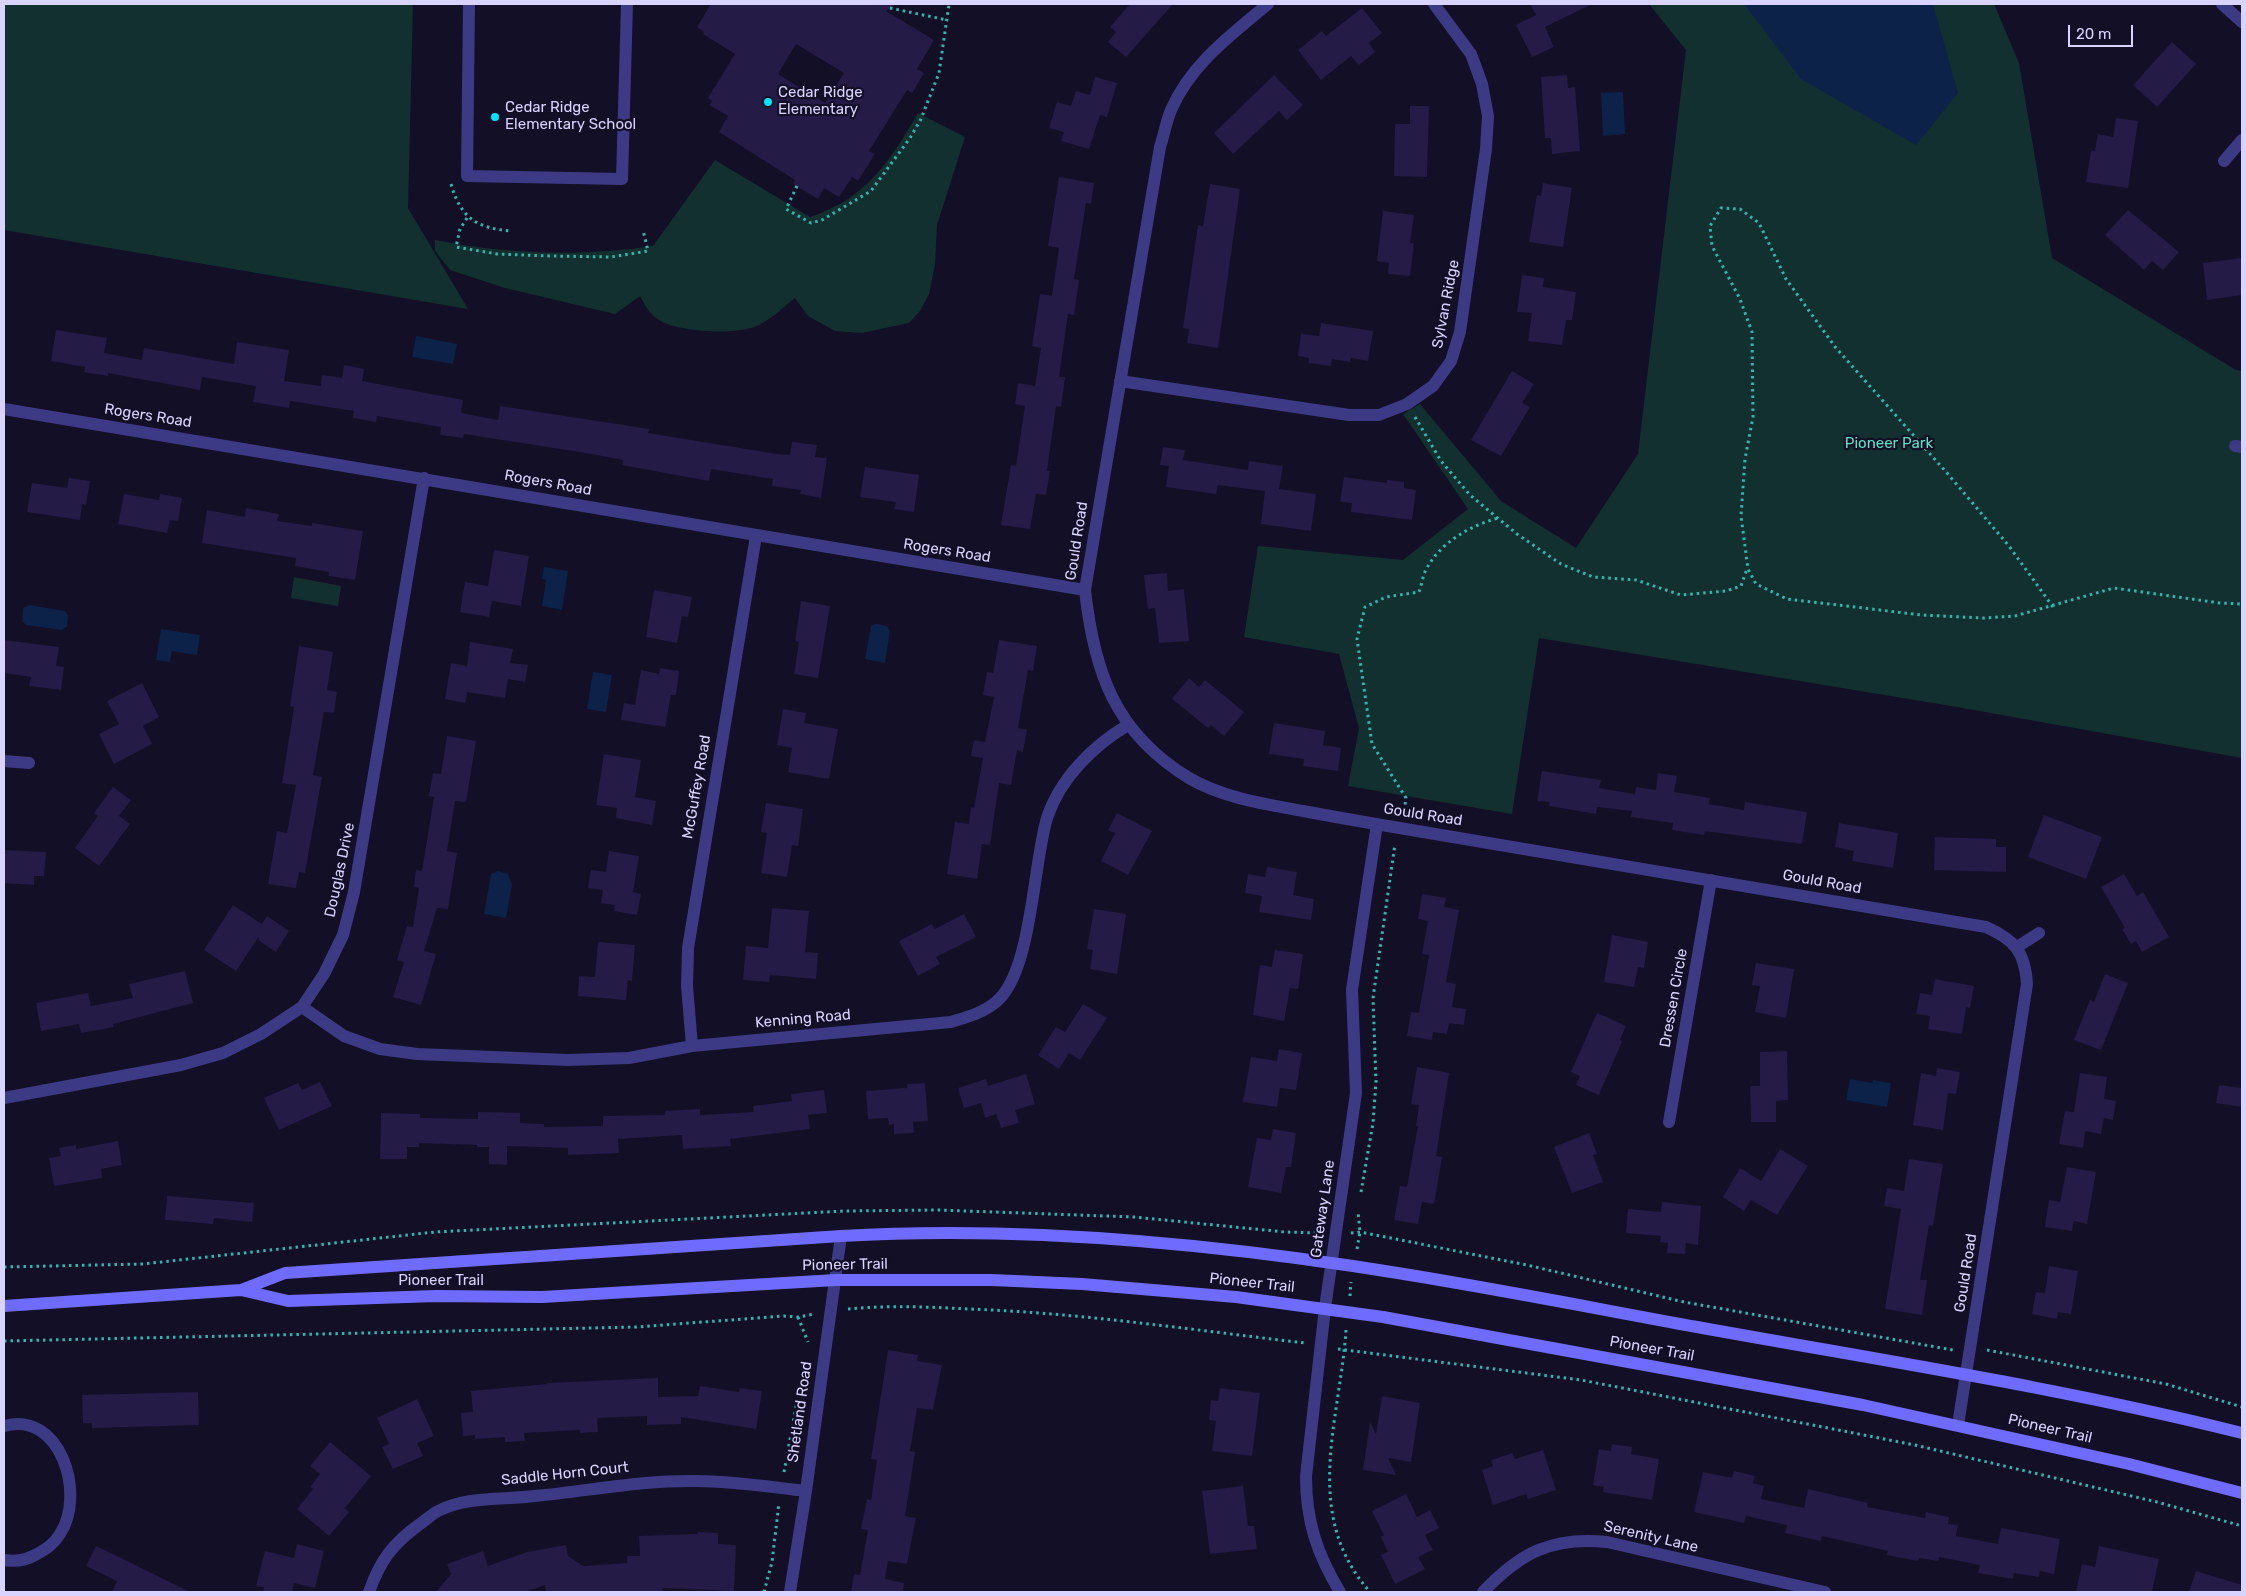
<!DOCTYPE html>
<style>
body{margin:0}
#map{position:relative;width:2246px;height:1596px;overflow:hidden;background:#130f26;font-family:Rubik,sans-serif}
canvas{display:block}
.frame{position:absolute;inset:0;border:5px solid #d9d4ff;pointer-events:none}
.scale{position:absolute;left:2068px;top:25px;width:65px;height:22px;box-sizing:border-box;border:2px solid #d9d4ff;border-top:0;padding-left:6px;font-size:15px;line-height:18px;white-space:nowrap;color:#d9d4ff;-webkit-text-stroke:4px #130f26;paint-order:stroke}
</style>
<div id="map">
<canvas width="2246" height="1596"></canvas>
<div class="frame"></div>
<div class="scale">20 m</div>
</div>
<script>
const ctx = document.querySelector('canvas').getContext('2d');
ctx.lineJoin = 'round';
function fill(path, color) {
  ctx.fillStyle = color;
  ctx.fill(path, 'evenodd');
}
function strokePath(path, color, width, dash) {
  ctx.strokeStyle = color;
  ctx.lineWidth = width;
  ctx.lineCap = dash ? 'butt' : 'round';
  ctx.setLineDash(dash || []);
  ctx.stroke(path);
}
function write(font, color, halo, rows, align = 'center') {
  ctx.font = font + ' Rubik,sans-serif';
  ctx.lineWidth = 4.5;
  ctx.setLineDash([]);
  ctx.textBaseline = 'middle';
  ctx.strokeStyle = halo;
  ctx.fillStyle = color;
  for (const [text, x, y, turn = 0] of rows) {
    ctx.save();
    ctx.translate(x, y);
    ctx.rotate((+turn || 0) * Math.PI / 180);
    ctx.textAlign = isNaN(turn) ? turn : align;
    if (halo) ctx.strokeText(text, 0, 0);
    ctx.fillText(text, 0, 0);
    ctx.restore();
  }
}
fill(new Path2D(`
 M4,4H413L408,208L468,309L4,230Z
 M1649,4H1994L2019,63L2052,258L2236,370L2242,371V758L1957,707L1539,638L1512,814L1348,786L1359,728L1339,654L1244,637L1258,546L1403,560L1468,509L1403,414L1420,404L1501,501L1576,548L1638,454L1686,50Z
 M918,113L965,137L937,225L935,264L929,294L920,311L909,323L862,333L835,331L808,316L795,298C781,309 770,321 754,327C732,335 678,332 659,320C649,314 645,305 640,296L615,314L505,288L450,270L435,251V240C506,254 581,257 653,246L715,160L810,217C866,199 890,161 918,113Z
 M294,577L341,586L338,606L291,598Z`), '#12302f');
fill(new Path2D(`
 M1744,4H1933L1958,93L1916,145L1801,79Z
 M1623,92L1625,134L1603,136L1601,93Z
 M416,336L457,344L453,364L412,357Z
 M544,567L568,571L562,610L542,606L546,580L542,579Z
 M29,605L65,611L68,616L67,626L62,630L26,625L22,621L23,608Z
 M876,624L887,626L890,631L885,663L865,659L871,626Z
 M161,629L200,635L197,655L172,651L170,662L156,660Z
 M593,672L612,675L606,712L587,709Z
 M498,871L508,874L512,885L506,918L484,914L491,874Z
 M1850,1079L1872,1083L1873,1080L1891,1083L1887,1107L1846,1100Z`), '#0c2248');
fill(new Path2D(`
 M711,4H896L886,11L934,40L917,69L924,73L912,93L907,90L869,151L875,154L858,181L852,177L839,197L824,188L818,199L793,184L795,180L719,132L728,116L709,105L712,101L708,98L735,54L703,34L704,32L697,27ZM796,44L844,73L825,103L778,74Z
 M1130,4H1173L1126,57L1108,42L1116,32L1110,27Z
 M1530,4H1592L1545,27L1554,47L1532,57L1516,25L1536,15Z
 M1362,8L1382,33L1369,43L1375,52L1359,65L1351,56L1321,80L1298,50L1322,31L1326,36Z
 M2172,42L2196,64L2157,107L2133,85Z
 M1274,75L1303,105L1287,120L1279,111L1233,154L1214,133Z
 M1567,75L1568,88L1575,87L1580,151L1552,154L1551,138H1545L1541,77Z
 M1095,77L1117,83L1107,117L1100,115L1089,149L1061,141L1064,132L1049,128L1057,102L1071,106L1076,91L1090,95Z
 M1410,106H1429L1427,177L1394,176L1395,124H1410Z
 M2116,118L2138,121L2128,188L2086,182L2091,151H2095L2098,134L2113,137Z
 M1059,177L1094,183L1091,204L1086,203L1074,279L1079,280L1074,315L1068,314L1059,377H1065L1061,407L1056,406L1047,471H1050L1046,495L1036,494L1030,529L1001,525L1011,465L1016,466L1025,406L1015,404L1018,383L1035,386L1041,348L1032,346L1040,294L1052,296L1059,248L1048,246Z
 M1543,183L1572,188L1563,247L1529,242L1537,195L1541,196Z
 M1210,184L1240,189L1218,348L1187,343L1189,329L1183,328L1198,225L1203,226Z
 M2128,210L2179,252L2163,270L2152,261L2144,270L2105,235Z
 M1383,211L1414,215L1410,243H1414L1410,276L1388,274L1389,263L1377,261Z
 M2242,258V295L2207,300L2203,263Z
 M1522,275L1544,278L1543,287L1576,292L1572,320H1566L1562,345L1528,341L1532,313L1517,312Z
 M1321,323L1373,331L1368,361L1351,358L1350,362L1332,359L1331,366L1309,363V358L1298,356L1301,334L1319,336Z
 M56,330L107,338L104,353L142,360L144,348L234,364L237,342L289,350L284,381L321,386L322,375L342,378L344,365L364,369L362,381L463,400L461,413L498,420L500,406L649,429L648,433L777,454L790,455L792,442L817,445L815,457L827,458L821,498L800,494L801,490L772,486L773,479L711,469L709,481L622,465L623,460L586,453L464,434L463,438L440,435L441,427L377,416L376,422L353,418L354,411L290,401L289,408L253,402L256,386L202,377L200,390L108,373V376L84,372L85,367L51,361Z
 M1512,371L1534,384L1522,403L1530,407L1501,456L1471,440Z
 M1163,447L1185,450L1183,460L1248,470L1249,461L1283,466L1279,489L1316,494L1311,531L1261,524L1265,491L1218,485L1216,494L1166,487L1169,466L1160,465Z
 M865,467L919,475L914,512L894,509L896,502L860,497Z
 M1344,477L1387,483V480L1404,482V488L1416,490L1412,520L1351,512L1352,503L1340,502Z
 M69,478L90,481L86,505L82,504L80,520L27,512L32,483L67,488Z
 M124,494L159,500L160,494L182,498L178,521L170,520L167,533L118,524Z
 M246,508L279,514L277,521L312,526V523L363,531L355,580L329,576V572L295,566L296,558L202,543L207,510L245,517Z
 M494,550L529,556L521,606L492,601L489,617L460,612L465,582L488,586Z
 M1167,573L1168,591L1184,589L1189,641L1159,643L1155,608L1148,609L1144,575Z
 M654,590L692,597L688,617L682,616L677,643L646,637Z
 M801,601L830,606L818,678L794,674L799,642L795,641Z
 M4,640L59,647L56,666L64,667L61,690L29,686L31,677L4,673Z
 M999,640L1037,646L1033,671L1028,670L1018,728L1027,730L1023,752L1017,750L1011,785L999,783L990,845L982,844L977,879L947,874L955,822L969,824L971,807L974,808L983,758L971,756L974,740L985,742L994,697L983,695L987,672L993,673Z
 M470,642L513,649L510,663L528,665L525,682L508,679L505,698L467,692L465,703L445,699L451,663L467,666Z
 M299,646L333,652L327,690L337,692L334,713L324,712L313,775L322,777L305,873L299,872L296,888L268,884L277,831L287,833L296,785L282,783L294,707L290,706Z
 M660,668L679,671L676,695H671L665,727L621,720L624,703L635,705L641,670L659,674Z
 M1189,678L1199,687L1205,680L1244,712L1224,736L1211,725L1208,728L1172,699Z
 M142,683L159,717L143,726L152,744L114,764L99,734L119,724L107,701Z
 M783,709L806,713L804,723L838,729L829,779L788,772L792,748L777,745Z
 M1274,723L1325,731L1323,745L1341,748L1338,771L1303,766L1304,759L1269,754Z
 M447,736L476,741L466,802L455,801L447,851L457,853L448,909L437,908L424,951L436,954L421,1005L393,997L404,962L397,960L407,926L413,927L419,888L414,887L416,870L422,871L434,797L429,796L433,773L441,774Z
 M604,754L641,760L635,797L656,801L652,825L616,818L617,808L596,805Z
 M1542,771L1601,780L1599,788L1635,794L1636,787L1656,790L1658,773L1677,776L1674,792L1710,798L1709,804L1744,810L1745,802L1807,812L1802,844L1705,831L1704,835L1672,830L1673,823L1631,817L1632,811L1597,807L1596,814L1549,806L1550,802L1537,801Z
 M113,787L131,800L119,816L130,824L99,866L75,848L98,816L94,813Z
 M766,803L803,809L798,846L792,845L787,877L761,873L767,833L761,832Z
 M1117,813L1152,831L1128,875L1101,861L1115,833L1108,830Z
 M2044,815L2102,837L2086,879L2028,857Z
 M1839,823L1898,833L1893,868L1852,861L1854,851L1835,847Z
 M1935,837L1996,839V847H2006V872L1934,870Z
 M4,850L46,852L44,876H34V885L4,883Z
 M609,851L639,856L633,892L641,894L637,915L614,911L615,905L601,903L603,890L588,888L591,870L606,872Z
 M1267,867L1297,872L1293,895L1314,899L1311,920L1259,912L1262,896L1245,893L1248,874L1265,877Z
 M2124,874L2137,896L2143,892L2169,937L2142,952L2136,941L2131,944L2122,929L2125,928L2101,887Z
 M1422,894L1446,898L1444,907L1459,910L1446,982L1456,984L1452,1007L1466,1009L1464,1025L1449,1023L1447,1034L1433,1032L1432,1040L1407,1036L1411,1012L1419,1013L1429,955L1422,954L1428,921L1418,919Z
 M233,905L262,924L267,916L289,931L276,952L258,940L259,936L236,971L204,950Z
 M772,908L809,911L805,952L818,953L816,979L770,975L769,982L743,980L746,946L768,948Z
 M1094,909L1126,914L1117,974L1090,969L1093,950L1087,949Z
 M964,914L976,937L936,957L940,964L918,976L899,941L932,924L935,929Z
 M1612,935L1648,942L1644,968L1638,967L1634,987L1604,982Z
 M598,942L635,945L632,981L628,980L626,1000L578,996L579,976L595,977Z
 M1275,950L1303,954L1298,989L1290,988L1284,1021L1253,1015L1260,965L1272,967Z
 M1756,963L1794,969L1786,1018L1755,1012L1760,986L1752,985Z
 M185,971L193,1003L113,1024L114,1027L81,1033L79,1024L41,1031L36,1003L88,993L91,1006L133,998L129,984Z
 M2105,974L2128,983L2101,1050L2074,1040L2090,1000L2094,1002Z
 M1935,979L1974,986L1970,1008L1966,1007L1962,1034L1928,1029L1930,1016L1916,1014L1920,993L1932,995Z
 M1083,1004L1107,1018L1080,1060L1069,1053L1059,1069L1038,1055L1056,1027L1065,1032Z
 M1597,1013L1626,1026L1620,1040L1622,1041L1599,1095L1576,1085L1580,1076L1571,1072Z
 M1279,1049L1302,1053L1296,1090L1280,1088L1277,1107L1243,1102L1251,1057L1277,1061Z
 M1787,1051L1788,1100L1776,1101V1122H1751L1750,1086H1760V1052Z
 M1417,1067L1449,1073L1436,1156L1442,1157L1434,1204L1422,1202L1418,1224L1394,1220L1400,1186L1407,1187L1418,1126H1416L1419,1105L1411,1104Z
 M1937,1068L1960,1072L1956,1094L1948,1093L1943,1130L1913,1125L1921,1073L1936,1076Z
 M2080,1073L2107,1077L2104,1099L2116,1101L2113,1120L2104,1118L2101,1134L2085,1131L2083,1148L2059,1144L2065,1111L2074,1112Z
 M1026,1074L1035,1104L1015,1110L1019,1123L1001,1128L996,1114L985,1118L981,1103L964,1108L958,1088L986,1079L988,1086Z
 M320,1082L332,1106L279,1130L264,1098L298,1083L302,1090Z
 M925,1083L928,1121L913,1122L914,1133L894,1134V1124L889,1125L888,1118L868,1119L866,1091L907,1088V1084Z
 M2219,1085L2242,1088V1107L2216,1103Z
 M824,1090L827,1113L808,1115L810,1129L730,1139L731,1146L683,1149L682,1135L618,1139L619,1153L568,1155V1148L507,1146V1165L489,1164V1147H477V1145L419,1143V1147H407V1159H380L381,1113L420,1114V1118L478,1119V1112L520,1113V1123L544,1124V1127L603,1126V1116L665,1115V1111L700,1109V1115L754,1112L753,1106L792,1101L791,1094Z
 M1273,1129L1296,1133L1291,1167H1286L1281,1193L1248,1187L1257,1138L1271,1140Z
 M1589,1133L1597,1154L1593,1155L1603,1182L1572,1193L1554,1147Z
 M118,1141L122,1165L101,1169L102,1178L54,1186L49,1158L61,1156L59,1148L76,1145V1149Z
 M1780,1149L1808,1166L1777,1215L1751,1200L1744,1211L1723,1197L1740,1168L1761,1181Z
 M1909,1159L1943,1164L1933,1226L1929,1225L1920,1280H1927L1922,1315L1885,1309L1901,1209L1884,1206L1887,1188L1904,1191Z
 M2067,1167L2096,1172L2087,1224L2074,1221L2072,1231L2045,1227L2049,1200L2060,1202Z
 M167,1196L254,1203L252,1222L214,1218L213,1224L165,1220Z
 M1662,1202L1701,1206L1698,1245L1686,1243L1685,1254L1667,1253L1668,1243L1660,1242L1661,1236L1626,1233L1628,1209L1661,1212Z
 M2049,1266L2078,1271L2071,1314L2058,1312L2057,1319L2032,1314L2036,1292L2045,1293Z
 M888,1350L918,1355L917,1361L942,1365L933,1410L917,1408L910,1451L915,1452L905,1516L916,1518L907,1564L888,1561L885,1579L904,1583L903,1592H851L854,1574L860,1575L868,1530L861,1529L867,1499L871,1500L877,1460L871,1459Z
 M658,1378V1397L698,1396L700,1386L739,1392L740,1388L762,1391L756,1429L681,1417V1424L647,1425V1416L597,1418L598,1432L580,1433V1430L524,1433L525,1441L505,1442V1437L475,1439V1435L463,1436L461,1413L473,1412L471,1391L547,1384V1383Z
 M1220,1388L1260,1393L1252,1456L1212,1451L1216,1421L1209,1420L1211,1400L1218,1401Z
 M198,1392L199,1425L92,1428V1423H83L82,1395Z
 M1382,1396L1420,1403L1411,1462L1388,1458L1396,1475L1363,1470L1370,1422L1376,1434Z
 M417,1399L434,1436L417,1443L423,1456L393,1469L382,1447L389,1444L377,1418Z
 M330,1442L371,1476L345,1508L349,1512L329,1536L297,1509L313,1489L310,1487L320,1474L310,1466Z
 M1612,1444L1632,1447L1631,1454L1659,1459L1652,1500L1603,1492L1604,1487L1593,1485L1599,1449L1611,1451Z
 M1543,1450L1556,1490L1528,1499L1526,1494L1493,1505L1482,1470L1493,1466L1491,1460L1513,1453L1515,1459Z
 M1734,1471L1755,1476L1753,1483L1764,1486L1761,1499L1804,1508L1808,1489L1868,1503L1867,1507L1925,1518L1926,1512L1949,1517L1948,1524L1958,1525L1956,1536L1998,1544L2001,1528L2060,1539L2054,1574L2040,1571L2039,1577L2014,1573L2013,1579L1978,1573L1980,1565L1939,1557L1938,1561L1919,1558L1918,1561L1887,1555L1888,1551L1822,1536L1821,1541L1785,1533L1787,1525L1746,1516L1744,1523L1694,1512L1703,1472L1732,1478Z
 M1243,1486L1248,1526H1254L1257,1549L1210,1554L1202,1491Z
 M1406,1494L1417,1517L1430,1510L1439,1528L1425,1535L1433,1550L1418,1557L1425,1569L1395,1584L1381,1555L1388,1552L1381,1537L1384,1535L1372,1511Z
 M698,1532L718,1533V1544L736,1545L734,1591L662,1588L663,1592H546L545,1585L525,1592H436L451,1574L447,1564L483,1551L488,1566L527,1552L566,1545L568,1556L583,1566L627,1563V1556H640L639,1536L698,1534Z
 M297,1544L324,1551L315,1588L294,1583L292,1592H263L264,1587L256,1586L265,1551L294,1558Z
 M96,1546L123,1559L190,1592H112L117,1581L86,1566Z
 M2099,1546L2159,1559L2152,1592H2076L2082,1564L2095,1567Z
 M2196,1571L2242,1585V1592H2189Z`), '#241b47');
strokePath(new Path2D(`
 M890,8L947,20
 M451,184C461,218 476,228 511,231
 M797,186L786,209L811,223L822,220L871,191L910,138L921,119L939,73L949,4
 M467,218L460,229L456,247L497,254L551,256L611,257L648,251L643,230
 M1415,417L1441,461L1470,495L1517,534L1561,564L1593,577L1636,580L1681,595L1726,591L1741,586L1747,569
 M2053,607L2009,546L1947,473L1836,348L1786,279L1759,223L1740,209L1721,208L1710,226L1712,246L1740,299L1752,332L1753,417L1745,459L1741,516L1748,569L1756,584L1787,599L1922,615L1983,618L2015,616L2114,588L2220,603L2242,604
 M1404,811L1406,798L1372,744L1357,639L1365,607L1386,597L1419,592C1422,584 1423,573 1428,566C1443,541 1470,526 1498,518
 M1361,1192L1373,1123L1376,1082L1373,998L1395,844
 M1351,1233L1360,1232L1527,1265L1684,1302L1953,1350
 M1357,1249L1360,1232L1358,1211
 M4,1267L143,1264L435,1232L845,1211L938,1210L1134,1217L1285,1232L1320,1233
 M1350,1296L1351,1282
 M848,1309C889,1305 929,1307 969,1309C1082,1313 1193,1330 1305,1343
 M798,1317L808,1342
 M1346,1330C1340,1421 1301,1514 1370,1592
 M4,1341L636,1327L784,1316L798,1317L815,1314
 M1338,1349L1581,1380L1915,1445L2157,1502L2242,1526
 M1987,1350L2166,1384L2242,1407
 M784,1472L805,1358
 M764,1592L772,1562L779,1503`), '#2fb8b0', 3, [2.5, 4]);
strokePath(new Path2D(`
 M469,4L467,176L622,179L627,4
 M2235,446L2242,447`), '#3d3a85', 12);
strokePath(new Path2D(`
 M1268,4C1231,35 1191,64 1171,110C1166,122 1164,135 1160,147L1085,590C1094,672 1115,733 1189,778C1223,798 1265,804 1303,811C1351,820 1399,828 1447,836C1627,866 1807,896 1986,927C2015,940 2025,952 2027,984L1958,1425
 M2222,4L2242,22
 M2224,161L2242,140
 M1120,381L1349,415H1379L1407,404L1433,386L1451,361L1460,332L1486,149L1488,116L1482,84L1471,54L1434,4
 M4,409L1085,590
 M4,761L29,763
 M2017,947L2039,933
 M302,1007L344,1036L380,1049L417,1054L568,1060L629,1058L692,1046L951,1022C967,1017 983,1013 996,1002C1032,973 1033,864 1047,818C1060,778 1094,745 1128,725
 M692,1046L687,986L688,948L756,536
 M4,1098L181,1065L223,1053L261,1034L302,1007L324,974L343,935L354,892L424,478
 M1669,1122L1711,880
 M4,1426C61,1410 86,1495 60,1534C54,1544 46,1549 37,1554C27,1560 15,1562 4,1560
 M369,1592C380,1561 392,1544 420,1524C426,1520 432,1514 438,1511C468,1496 502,1500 535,1496C589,1491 642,1480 697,1481C733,1481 770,1487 806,1491
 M790,1592L806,1491L841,1236
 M1340,1592C1317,1554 1306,1521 1306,1476L1325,1308L1356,1093L1352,990L1377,824
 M1483,1592C1520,1553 1552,1536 1607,1542L1825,1592`), '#3d3a85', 12);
strokePath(new Path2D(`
 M241,1290L288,1301L436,1296L542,1297L836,1280H992L1082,1284L1236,1297L1383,1317L1863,1405L2129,1464L2242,1493
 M4,1306L241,1290L285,1273L841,1236C1010,1226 1186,1241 1353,1266C1468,1283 1582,1306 1697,1327C1879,1360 2063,1388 2242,1433`), '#6f6bff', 12);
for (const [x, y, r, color] of [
 [768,102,5,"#00e5ff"],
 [495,117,5,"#00e5ff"]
]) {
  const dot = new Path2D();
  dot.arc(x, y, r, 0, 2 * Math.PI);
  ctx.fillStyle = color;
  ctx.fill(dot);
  strokePath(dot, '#130f26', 2);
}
write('15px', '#d9d4ff', '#130f26', [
 ["Cedar Ridge",778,93],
 ["Elementary",778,110],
 ["Cedar Ridge",505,108],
 ["Elementary School",505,125]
], 'left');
write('15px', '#d9d4ff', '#130f26', [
 ["Sylvan Ridge",1446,304,-79],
 ["Rogers Road",148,416,9],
 ["Rogers Road",548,483,10],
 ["Gould Road",1077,541,-81],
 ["Rogers Road",947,551,9],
 ["McGuffey Road",697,787,-80],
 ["Gould Road",1423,815,9],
 ["Douglas Drive",340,870,-78],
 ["Gould Road",1822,882,10],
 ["Dressen Circle",1674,998,-80],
 ["Kenning Road",803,1019,-5],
 ["Gateway Lane",1323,1209,-82],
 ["Pioneer Trail",845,1265,-1],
 ["Gould Road",1966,1273,-81],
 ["Pioneer Trail",441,1281],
 ["Pioneer Trail",1252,1283,6],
 ["Pioneer Trail",1652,1349,10],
 ["Shetland Road",800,1412,-82],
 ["Pioneer Trail",2050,1429,13],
 ["Saddle Horn Court",565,1474,-6],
 ["Serenity Lane",1651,1537,13]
]);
write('15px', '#5fe0c0', '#130f26', [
 ["Pioneer Park",1889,444]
]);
</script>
